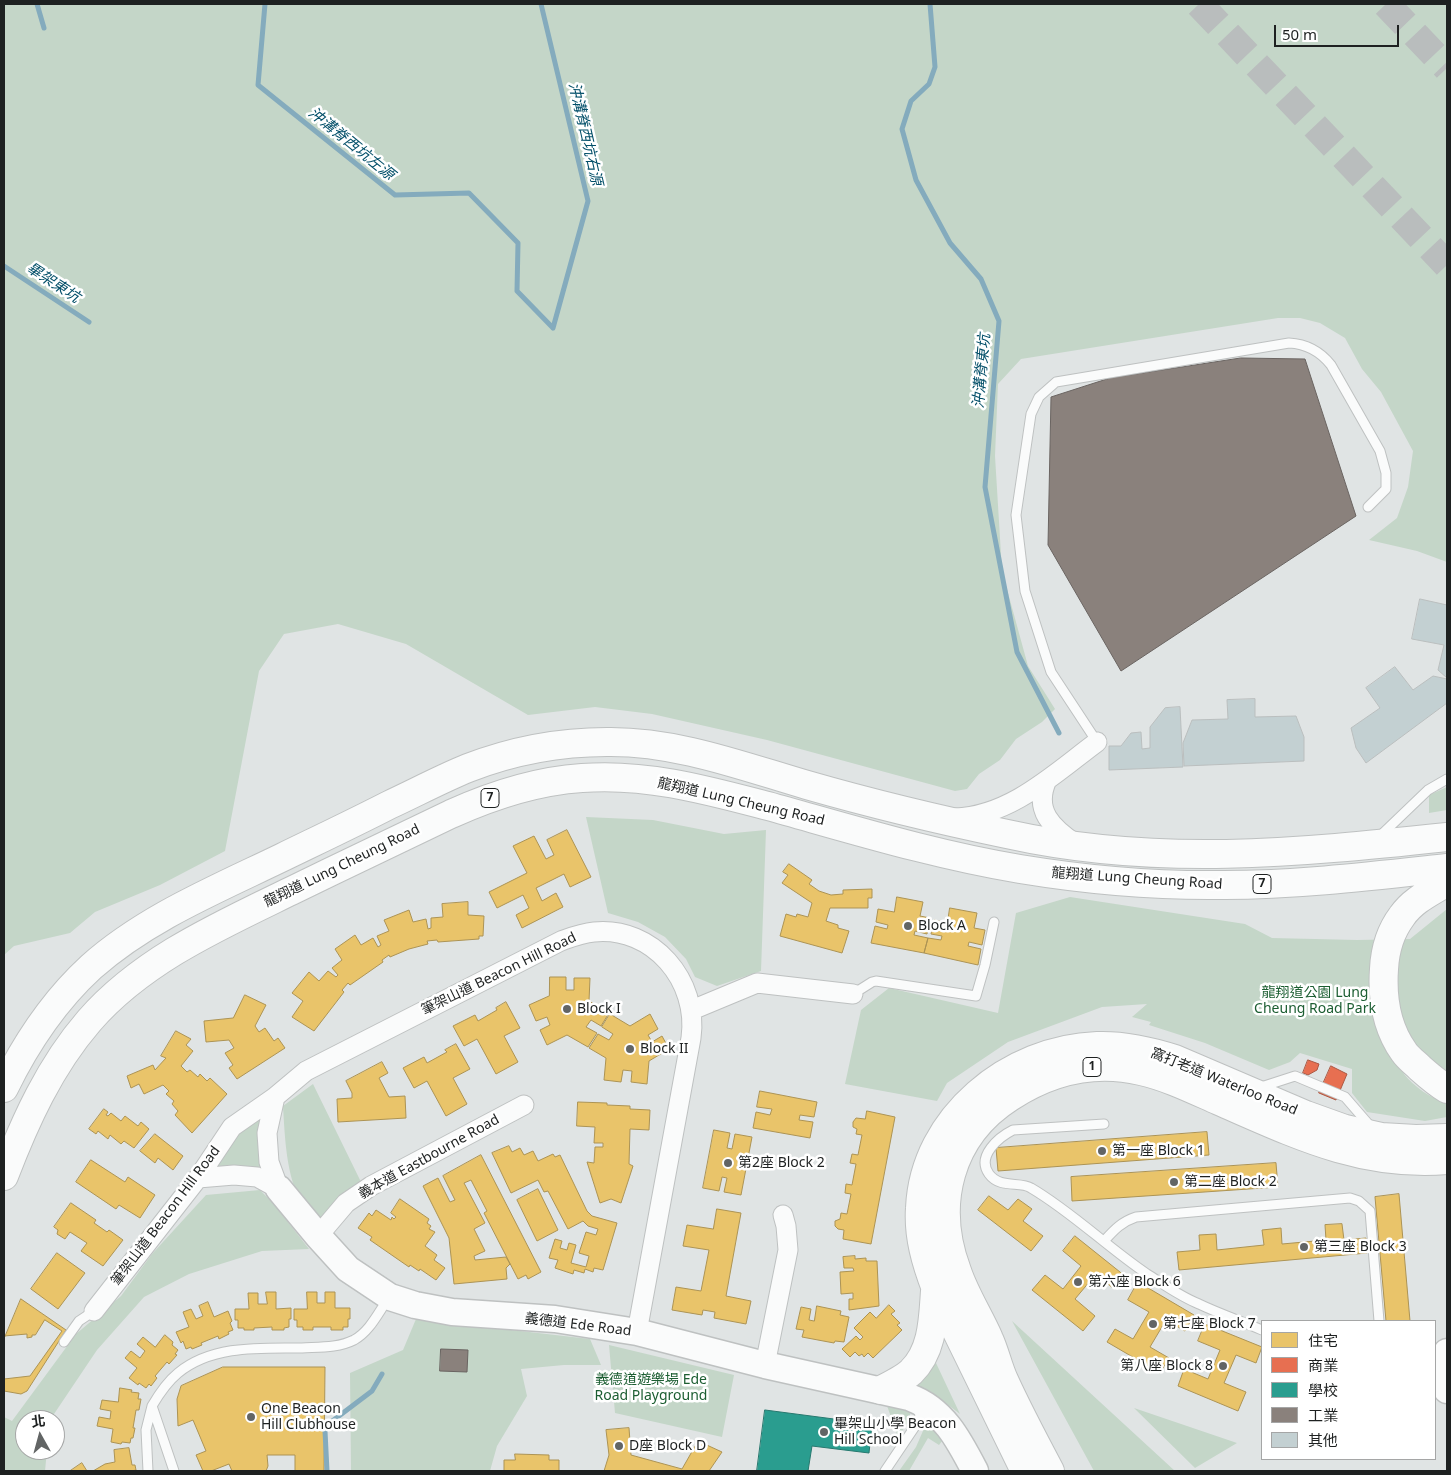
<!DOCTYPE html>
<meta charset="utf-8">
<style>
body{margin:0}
#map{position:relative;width:1451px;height:1475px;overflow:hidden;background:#e0e4e4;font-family:"Noto Sans","Noto Sans TC",sans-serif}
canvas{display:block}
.frame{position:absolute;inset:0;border:5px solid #1e2121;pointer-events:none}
.legend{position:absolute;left:1261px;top:1320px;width:175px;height:140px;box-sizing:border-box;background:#fff;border:1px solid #a5a6a6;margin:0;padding:6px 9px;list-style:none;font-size:15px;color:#1e2121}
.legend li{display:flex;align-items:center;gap:10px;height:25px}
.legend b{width:25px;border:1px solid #a5a6a6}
.north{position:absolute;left:15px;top:1410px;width:50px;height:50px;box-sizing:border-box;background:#fff;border:1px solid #a5a6a6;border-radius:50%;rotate:353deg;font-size:14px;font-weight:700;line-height:20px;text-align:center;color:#1e2121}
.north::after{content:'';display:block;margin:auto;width:18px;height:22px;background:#626565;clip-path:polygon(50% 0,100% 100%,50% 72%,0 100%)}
.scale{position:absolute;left:1274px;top:25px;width:125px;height:22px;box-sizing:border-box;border:2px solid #1e2121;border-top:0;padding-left:6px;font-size:15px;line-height:18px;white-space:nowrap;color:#1e2121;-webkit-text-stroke:4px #fff;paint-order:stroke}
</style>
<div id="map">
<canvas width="1451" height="1475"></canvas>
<div class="frame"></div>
<ul class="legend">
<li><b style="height:14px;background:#e9c46a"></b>住宅</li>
<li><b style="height:14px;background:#e76f51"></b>商業</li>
<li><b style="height:14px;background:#2a9d8f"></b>學校</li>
<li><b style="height:14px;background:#8a817c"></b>工業</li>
<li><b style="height:14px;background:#c3d0d2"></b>其他</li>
</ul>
<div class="north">北</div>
<div class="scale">50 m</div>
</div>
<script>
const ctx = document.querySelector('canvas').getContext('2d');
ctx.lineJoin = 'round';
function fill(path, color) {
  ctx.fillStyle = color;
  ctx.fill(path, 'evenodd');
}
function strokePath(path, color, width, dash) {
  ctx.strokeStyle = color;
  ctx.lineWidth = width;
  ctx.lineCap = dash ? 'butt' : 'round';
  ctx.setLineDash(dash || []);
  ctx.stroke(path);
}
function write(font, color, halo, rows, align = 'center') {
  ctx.font = font + ' "Noto Sans","Noto Sans TC",sans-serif';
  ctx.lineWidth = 5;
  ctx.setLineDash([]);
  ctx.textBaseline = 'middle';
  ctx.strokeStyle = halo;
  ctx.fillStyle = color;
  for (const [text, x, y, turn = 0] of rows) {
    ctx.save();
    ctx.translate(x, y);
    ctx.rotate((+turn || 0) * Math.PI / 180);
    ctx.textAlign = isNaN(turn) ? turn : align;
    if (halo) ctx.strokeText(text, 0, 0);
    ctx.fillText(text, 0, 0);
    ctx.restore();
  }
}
fill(new Path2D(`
 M4,4H1447V562L1417,551L1369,540L1397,518L1408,487L1413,451L1381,392L1362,369L1345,338L1320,323L1300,318H1278L1021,359L998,384L995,456L1002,571L1028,666L1055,709L1042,722L1016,739L1000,760L979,774L967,789L955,791L767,740L652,714L595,707L528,715L406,644L338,624L284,634L259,671L225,851L160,885L95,912L70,933L14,946L4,955Z
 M1447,787V810L1429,813V795Z
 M586,817L653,820L724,834L766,830L761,971L717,986L695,977L686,959L665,937L638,922L608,913Z
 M1070,897L1245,924L1272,938L1357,940L1410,939L1447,909V1074C1421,1060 1411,1037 1399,1012L1386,1022L1404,1074C1414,1087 1431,1098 1447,1104V1117L1425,1121L1367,1112L1352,1093V1069L1300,1053L1290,1062L1269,1070L1205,1043L1149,1025L1151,1022L1132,1017L1147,1004L1102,1007L1008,1042L947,1083L937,1101L845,1084L861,1010L889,988L998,1013L1016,913Z
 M313,1084L361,1182L318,1227C312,1220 306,1213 302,1205C286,1175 285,1139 283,1106Z
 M262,1115L263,1165L260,1169H214L230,1140Z
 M260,1190L274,1204L309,1249L262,1251L189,1274L144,1297L97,1350L54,1414L52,1420H25V1450H47L45,1471H4V1417L12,1421L76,1334L121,1296L152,1254L206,1195Z
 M416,1319L590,1339L601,1365H564L521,1369L527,1396L497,1446L490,1471H351L350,1373L403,1350Z
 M1012,1321L1175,1471H1094Z
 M609,1345L734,1375L722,1437L615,1413Z
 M936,1363L960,1414L931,1392L915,1386Z
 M885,1400L910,1406V1419L898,1437Z
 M1134,1408L1237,1443L1195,1468Z
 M929,1417L946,1436L939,1445L928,1438L909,1471H899L916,1447Z`), '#c4d6c8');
const homes = new Path2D(`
 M567,830L591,877L570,887L564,874L536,888L542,901L556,893L563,907L522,928L516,915L529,908L523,895L497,908L489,892L527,873L513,846L534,836L546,859L554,855L547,840Z
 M789,864L812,880L809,884L819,891L831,895L843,894V890L872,889V898H868V908H830L826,921L838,925V928L849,931L842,953L780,936L786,914L796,917L797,914L808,917L812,903L782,883L788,875L783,872Z
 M897,897L923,902L920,916L930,918L927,934L915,931L914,935L928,938L924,953L871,943L875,926L887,929L888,925L876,922L878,909L894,912Z
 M468,902V915L484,916L483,936H479V939L438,942L437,940L427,941L428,944L409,949L390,957L389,955L382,960L383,962L350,985L348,983L342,990L344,992L314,1031L292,1017L303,1001L292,993L309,972L319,981L328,971L336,977L338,975L332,968L342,960L335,949L355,935L361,945L373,938L378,947L381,945L377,936L389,931L384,920L409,910L413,922L426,919L428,929L431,928V918L443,917L442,904Z
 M950,908L977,913L974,928L985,930L982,945L969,942L968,946L981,949L978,965L924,953L928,938L941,940L942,936L931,934L934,920L947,923Z
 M550,977H566V990H574V978H590L589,1001L609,1013L601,1026L591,1020L586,1027L597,1033L588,1047L567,1035L547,1045L540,1030L550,1025L547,1017L536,1021L529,1005L549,996Z
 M245,995L266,1005L255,1026L259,1032L265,1028L274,1041L278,1038L285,1048L237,1079L229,1068L233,1065L225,1053L234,1048L229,1040L206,1042L204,1021L233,1018Z
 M506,1002L520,1028L504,1036L518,1062L496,1074L477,1039L464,1046L453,1026L475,1015L478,1021L497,1010L496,1008Z
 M610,1014L630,1026L650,1014L658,1029L648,1035L652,1042L662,1036L669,1049L649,1061L647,1084L631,1082L632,1071L623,1070L621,1082L604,1080L606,1058L589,1048L598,1034L609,1040L613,1034L602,1027Z
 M176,1031L191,1039L186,1045L193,1051L181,1066L187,1072L190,1070L198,1077L200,1074L207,1081L210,1078L227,1094L192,1133L175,1115L178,1111L172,1104L174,1101L166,1094L169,1091L163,1085L144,1094L139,1084L131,1088L127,1076L153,1065L155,1070L166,1058L161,1056Z
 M456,1044L470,1069L453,1078L467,1104L446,1116L427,1081L414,1088L403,1068L424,1057L427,1063L447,1052L445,1050Z
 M382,1062L388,1073L379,1078L389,1097L405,1096L406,1118L338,1122L337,1099L352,1098V1093L346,1081Z
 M760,1091L817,1102L814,1117L800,1115L799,1120L813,1122L810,1138L753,1128L756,1112L770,1115L772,1109L757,1107Z
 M578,1102L607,1103V1105L630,1106V1109L650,1110L649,1130L630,1129L629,1164L633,1166L621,1203L611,1199L600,1203L587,1162L594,1163L595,1147H603V1143H594L595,1127L577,1126Z
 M104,1109L108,1112L106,1115L108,1116L111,1113L121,1121L125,1116L138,1126L141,1122L149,1129L134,1148L124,1141L121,1144L110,1135L108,1139L98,1131L96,1134L89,1129Z
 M867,1111L895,1117L871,1244L843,1239L844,1230L838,1229L835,1226V1221L840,1219L841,1213L847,1214L851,1194L845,1193L846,1184L852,1185L856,1164L850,1163L852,1154L858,1155L862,1135L856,1134L857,1129L853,1127V1122L856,1118L865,1119Z
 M714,1130L730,1133L727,1148L732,1149L735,1134L752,1137L741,1195L724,1192L727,1178L722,1177L719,1191L703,1188Z
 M1207,1132L1209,1155L998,1171L996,1148Z
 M155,1134L183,1156L173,1170L158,1158L155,1163L140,1151Z
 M509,1146L512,1152L520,1148L524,1155L533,1151L538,1161L553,1154L555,1157L560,1155L587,1211L592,1216L617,1223L603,1270L594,1268L593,1272L585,1269L584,1273L574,1270L573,1274L555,1268L558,1260L549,1258L555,1239L562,1241L560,1248L567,1250L569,1243L576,1245L571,1263L586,1267L589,1256L579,1253L586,1232L596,1235L598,1229L588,1226L583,1221L568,1229L548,1191L544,1192L538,1180L511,1193L492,1153Z
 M481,1155L541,1272L528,1279L526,1275L518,1279L484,1213L487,1211L471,1180L464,1183L485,1223L474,1229L485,1251L474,1256L475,1260L506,1257L510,1264L506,1268L507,1279L454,1284L449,1238L423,1186L438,1178L450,1202L455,1200L443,1176Z
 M91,1160L125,1182L128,1177L155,1195L140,1218L119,1205L116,1209L76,1182Z
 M1276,1163L1278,1187L1072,1201L1071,1177Z
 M538,1189L558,1230L537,1241L517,1200Z
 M1399,1194L1410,1321H1386L1375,1197Z
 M989,1196L1008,1210L1018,1199L1032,1209L1023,1221L1043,1236L1031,1251L978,1210Z
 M400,1199L429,1219L427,1223L431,1226L429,1229L435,1232L425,1246L437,1255L434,1260L445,1268L436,1280L420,1269L419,1271L410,1265L409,1267L370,1240L372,1237L358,1228L369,1213L372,1216L376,1210L391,1220L392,1217L394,1219L396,1217L391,1213Z
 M71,1203L96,1220L94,1223L107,1232L109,1230L123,1240L103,1266L81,1251L87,1243L70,1232L65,1239L57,1234L58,1230L54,1227Z
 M717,1209L741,1213L726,1296L751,1301L746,1324L714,1318L715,1312L703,1310L702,1315L672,1310L676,1287L701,1291L709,1250L683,1246L687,1225L713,1229Z
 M1342,1224L1344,1240L1366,1238L1367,1253L1179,1270L1177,1252L1200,1250L1199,1235L1216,1234L1217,1250L1264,1245L1262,1230L1281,1228L1282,1244L1326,1240L1325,1225Z
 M1075,1236L1125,1276L1114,1289L1096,1274L1075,1299L1095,1316L1083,1331L1032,1290L1045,1275L1063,1289L1081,1266L1063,1251Z
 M57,1253L85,1273L58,1309L31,1289Z
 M855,1256V1259L866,1258V1261H877L879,1306L849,1310V1299H853V1293L841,1294L840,1272L854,1271L853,1268H844L843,1257Z
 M1138,1282L1194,1315L1185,1331L1166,1320L1150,1347L1169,1358L1160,1373L1107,1342L1115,1329L1133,1339L1149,1312L1128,1300Z
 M266,1292H276V1309L291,1308V1319H289V1327L284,1328V1330H272V1327L254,1328V1330H244V1328H238V1320H235V1309H249L248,1293H258V1304H267Z
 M307,1292H317V1303H325V1292H335V1308H350V1319H348V1327H343V1330H331V1327H313V1330H303V1327H297V1320H294V1309H307Z
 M21,1299L66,1330L27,1391L21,1394L4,1391V1339Z
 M208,1302L214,1317L228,1311L232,1321L230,1323L233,1330L228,1332L229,1334L219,1339L218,1336L201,1343L202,1345L192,1349L191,1347L186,1349L183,1341L181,1343L176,1332L189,1327L183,1312L191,1309L196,1319L203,1316L199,1306Z
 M889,1305L895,1311L891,1314L900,1323L897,1325L902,1330L873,1358L868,1353L864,1357L862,1354L859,1356L855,1352L850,1357L842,1349L856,1336L860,1340L863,1337L854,1328L870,1312L876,1318Z
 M817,1306L841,1311L840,1315L849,1317L844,1342L835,1341L834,1343L802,1337L804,1330L796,1329L801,1307L811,1309L809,1320L814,1321Z
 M45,1320L62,1331L30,1376L4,1379V1336L27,1334V1338L32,1337V1335H35Z
 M1205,1324L1262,1347L1256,1363L1236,1355L1224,1383L1246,1392L1238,1411L1178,1386L1184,1369L1208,1379L1220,1350L1198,1341Z
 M165,1335L173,1342L172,1345L178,1350L175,1354L177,1355L169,1364L167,1362L155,1376L157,1378L151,1386L149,1384L146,1388L139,1383L138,1385L129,1378L137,1368L125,1358L131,1351L140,1358L145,1351L137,1344L143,1337L155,1347Z
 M223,1367H325L324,1471H295V1455H267L268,1466L266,1471H232L229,1464L211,1471H203L196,1455L206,1451L193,1420L178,1426L177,1399L181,1386Z
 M120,1388L132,1390L131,1392L139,1393L138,1399H141L139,1410H136L133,1428H135L133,1438H131L130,1443L122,1442L121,1444L111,1442L113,1429L97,1426L99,1417L110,1419L111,1411L100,1409L102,1400L118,1402Z
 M629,1428L631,1455L682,1469L698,1441L722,1452L709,1471H604L609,1455L606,1430Z
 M129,1448L132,1465H135L136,1470L132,1471H93L105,1464L115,1462L114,1450Z
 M515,1454L549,1455V1460H559V1471H504V1460H515Z
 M82,1463L87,1471H70Z`);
fill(homes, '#e9c46a');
strokePath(homes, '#ac9354', 1);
const shops = new Path2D(`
 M1308,1060L1319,1064L1317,1070L1308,1075L1303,1073Z
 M1331,1066L1347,1074L1336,1100L1319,1093Z`);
fill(shops, '#e76f51');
strokePath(shops, '#ab5843', 1);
const schools = new Path2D(`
 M765,1410L872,1424L869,1453L812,1446L808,1471H757Z`);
fill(schools, '#2a9d8f');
strokePath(schools, '#26786e', 1);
const industry = new Path2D(`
 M1241,358L1305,359L1356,516L1121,671L1048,545L1051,397L1110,378Z
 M441,1349L468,1350L467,1372L440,1371Z`);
fill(industry, '#8a817c');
strokePath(industry, '#6a6461', 1);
strokePath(new Path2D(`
 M37,4L44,28
 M265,4L258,85L395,195L469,193L518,243L517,291L553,328
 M541,4L588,201L553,328
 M930,4L935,67L929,84L911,101L902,129L916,180L950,243L981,279L999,321L985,487L1017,652L1059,733
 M4,266L89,322
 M327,1471L325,1431L327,1425L372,1391L382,1374`), '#84abbd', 5);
const building = new Path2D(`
 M1420,599L1447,605V678L1438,670L1444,645L1412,639Z
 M1395,667L1413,690L1433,676L1447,679V703L1366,763L1356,748L1351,728L1380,708L1366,688Z
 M1255,699V717L1296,716L1304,737V761L1184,766L1183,743L1192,720L1228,719L1227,700Z
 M1180,707L1183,767L1109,770V746H1121L1131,733L1141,732L1142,749L1150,748V727L1165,708Z`);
fill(building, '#c3d0d2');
strokePath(building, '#babebe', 1);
strokePath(new Path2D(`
 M1199,4L1447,265
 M1386,4L1447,68`), '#b9bdbd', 28, [28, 14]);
const lane = new Path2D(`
 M1097,742L1051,672L1025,591L1016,515L1031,414L1039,397L1056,382L1289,343C1307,344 1320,351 1331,365L1380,451L1386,473V489L1368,507
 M1379,837L1428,790L1447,779
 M853,994L872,982L876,981L976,996L985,965L994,922
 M1258,1088L1295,1076L1345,1097L1371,1127
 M1104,1124L1013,1130C999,1137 976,1156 989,1174C1000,1189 1020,1181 1031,1188C1072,1212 1107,1247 1147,1274C1163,1284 1181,1297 1199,1304C1220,1314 1241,1321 1262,1330
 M1104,1241C1114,1230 1121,1222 1136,1217L1350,1198L1359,1201L1370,1211L1379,1321
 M64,1342L79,1321L94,1311
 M148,1471L146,1430L152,1406
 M174,1471L152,1406C159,1394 167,1382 178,1373C212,1345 260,1348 302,1348C320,1347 338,1348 354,1340C370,1331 378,1313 388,1299
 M885,1471L920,1419L919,1406`);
const street = new Path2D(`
 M1047,780C1033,810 1052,828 1076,844
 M955,818C1011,816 1055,773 1097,742
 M692,1010L757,983L853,994
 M275,1097L267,1133L269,1162L279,1189
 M198,1178L234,1175L257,1177L279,1189
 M318,1236L346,1203L371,1186L524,1105
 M94,1311L198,1178L232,1127L275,1097L306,1071L561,941C572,937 582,933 594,932C653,926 699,981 691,1038L637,1332
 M765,1365L788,1250L786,1226L783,1215`);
const secondary = new Path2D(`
 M279,1189L318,1236L348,1269L390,1297L415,1305L452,1312L555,1319L637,1332L765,1365L909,1397C943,1409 959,1440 975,1471
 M1447,1352L1446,1359L1447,1390`);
const highway = new Path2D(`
 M1447,882C1431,892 1413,900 1402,916C1390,932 1385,949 1384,969C1382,998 1386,1027 1404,1052C1408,1058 1415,1063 1420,1068C1429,1076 1437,1083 1447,1089
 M4,1088C26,1043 54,1001 91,967C146,918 217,889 283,857C318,840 354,823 389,805C415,793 441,779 468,768C512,751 560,742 607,742C676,741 742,766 807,785C873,804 940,820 1007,834C1156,867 1297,853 1447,837
 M4,1176C25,1121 50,1066 89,1021C142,960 219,926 291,891C344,865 397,840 451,814C493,795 536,781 582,778C646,773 707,790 768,806C851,829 935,855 1020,869C1087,880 1156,886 1224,885C1298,885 1373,876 1447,868
 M881,1390C891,1385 903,1379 911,1372C933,1351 933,1319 935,1291
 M1025,1471L936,1289C926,1263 918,1236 920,1208C924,1117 1010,1049 1097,1046C1124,1045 1150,1051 1175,1059L1306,1115L1345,1129L1381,1137L1416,1139L1447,1138
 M1050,1471C1034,1441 1018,1411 1004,1380C998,1367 995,1352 989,1339C979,1316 965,1295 957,1271C932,1204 949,1136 1010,1097C1050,1071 1094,1060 1141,1071C1168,1077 1194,1090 1219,1101C1295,1134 1361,1167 1447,1160`);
strokePath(lane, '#bec1c1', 11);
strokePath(street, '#bec1c1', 21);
strokePath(secondary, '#bec1c1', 29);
strokePath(highway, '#bec1c1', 30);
strokePath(lane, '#fafbfb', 9);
strokePath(street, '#fafbfb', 19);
strokePath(secondary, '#fafbfb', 26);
strokePath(highway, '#fafbfb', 28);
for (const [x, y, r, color] of [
 [908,926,5,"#626565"],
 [567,1009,5,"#626565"],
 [630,1049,5,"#626565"],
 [1102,1151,5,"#626565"],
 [728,1163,5,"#626565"],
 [1174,1182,5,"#626565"],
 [1304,1247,5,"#626565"],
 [1078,1282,5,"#626565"],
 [1153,1324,5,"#626565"],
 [1223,1366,5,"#626565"],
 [251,1417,5,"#626565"],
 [824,1432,5,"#626565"],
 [619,1446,5,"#626565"]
]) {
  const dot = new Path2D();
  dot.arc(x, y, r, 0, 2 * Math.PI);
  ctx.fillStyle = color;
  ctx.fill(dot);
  strokePath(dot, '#fff', 2);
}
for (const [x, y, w] of [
 [490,798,18],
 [1262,884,18],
 [1092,1067,18]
]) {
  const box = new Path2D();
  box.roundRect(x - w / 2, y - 9.5, w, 19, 4);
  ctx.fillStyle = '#fff';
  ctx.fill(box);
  strokePath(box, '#1e2121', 1);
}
write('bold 12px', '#1e2121', null, [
 ["7",490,798],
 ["7",1262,884],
 ["1",1092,1067]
]);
write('14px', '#1e2121', '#fff', [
 ["龍翔道 Lung Cheung Road",741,802,13],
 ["龍翔道 Lung Cheung Road",342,866,-26],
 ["龍翔道 Lung Cheung Road",1137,879,4],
 ["筆架山道 Beacon Hill Road",499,974,-26],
 ["窩打老道 Waterloo Road",1224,1082,22],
 ["義本道 Eastbourne Road",429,1157,-29],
 ["筆架山道 Beacon Hill Road",166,1216,-53],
 ["義德道 Ede Road",578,1325,7]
]);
write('14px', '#1e2121', '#fff', [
 ["Block A",918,926],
 ["Block I",577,1009],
 ["Block II",640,1049],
 ["第一座 Block 1",1112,1151],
 ["第2座 Block 2",738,1163],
 ["第二座 Block 2",1184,1182],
 ["第三座 Block 3",1314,1247],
 ["第六座 Block 6",1088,1282],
 ["第七座 Block 7",1163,1324],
 ["第八座 Block 8",1213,1366,"right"],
 ["One Beacon",261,1409],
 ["Hill Clubhouse",261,1425],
 ["畢架山小學 Beacon",834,1424],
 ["Hill School",834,1440],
 ["D座 Block D",629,1446]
], 'left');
write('14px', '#1c5e32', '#fff', [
 ["龍翔道公園 Lung",1315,993],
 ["Cheung Road Park",1315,1009],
 ["義德道遊樂場 Ede",651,1380],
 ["Road Playground",651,1396]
]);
write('italic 15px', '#034f69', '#fff', [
 ["沖溝脊西坑右源",585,134,77],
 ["沖溝脊西坑左源",351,144,39],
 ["畢架東坑",53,283,33],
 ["沖溝脊東坑",982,371,-85]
]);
</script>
